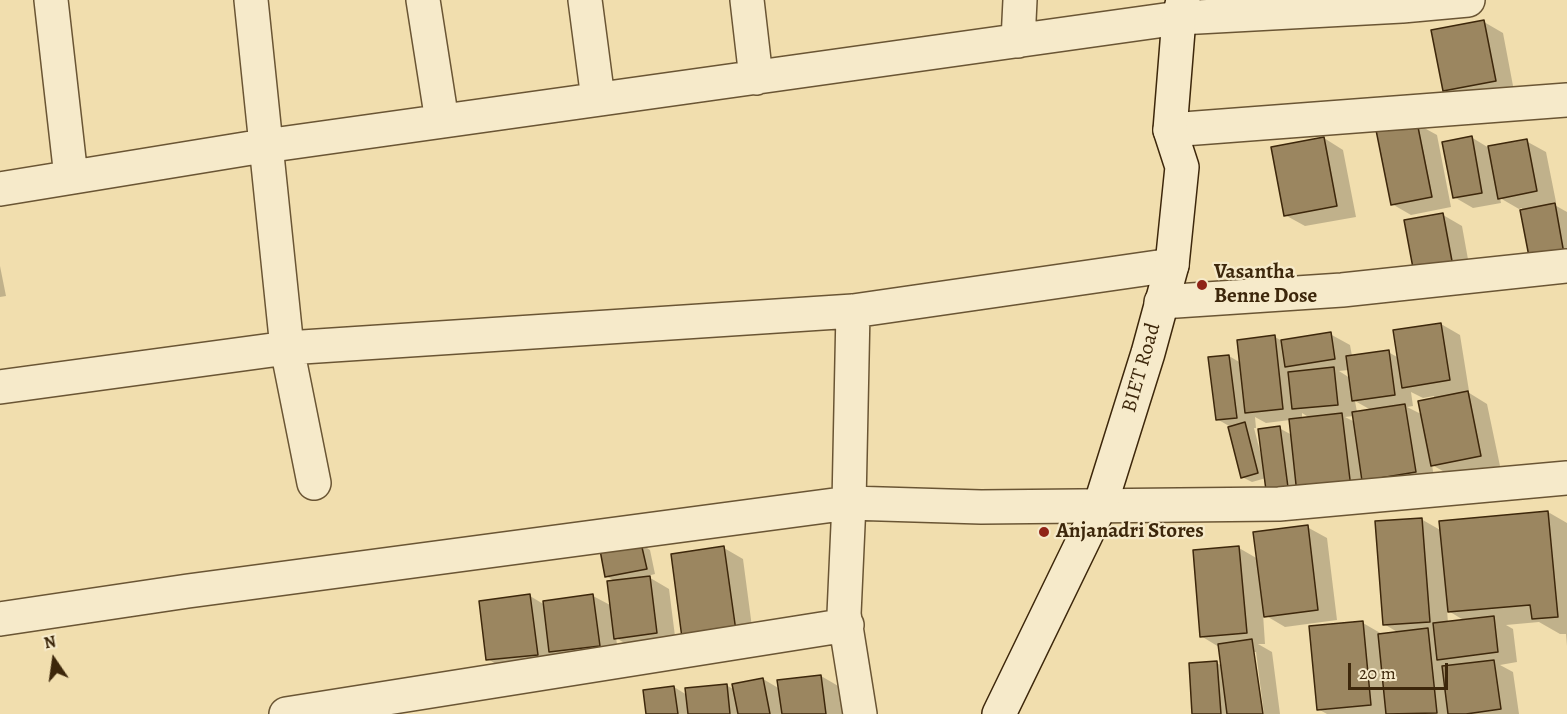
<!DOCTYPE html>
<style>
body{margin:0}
#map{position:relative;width:1567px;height:714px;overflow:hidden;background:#f1deae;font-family:Alegreya,serif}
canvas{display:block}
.north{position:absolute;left:24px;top:630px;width:60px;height:60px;-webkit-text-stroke:4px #f6eaca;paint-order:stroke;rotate:347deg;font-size:16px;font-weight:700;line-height:24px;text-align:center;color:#3d270b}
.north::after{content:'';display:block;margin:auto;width:21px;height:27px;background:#3d270b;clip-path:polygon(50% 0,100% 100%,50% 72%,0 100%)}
.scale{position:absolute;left:1348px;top:663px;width:100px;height:27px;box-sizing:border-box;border:3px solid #3d270b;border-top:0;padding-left:8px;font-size:18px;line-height:21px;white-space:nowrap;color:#3d270b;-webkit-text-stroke:4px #f6eaca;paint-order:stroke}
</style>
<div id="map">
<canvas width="1567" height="714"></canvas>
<div class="north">N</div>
<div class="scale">20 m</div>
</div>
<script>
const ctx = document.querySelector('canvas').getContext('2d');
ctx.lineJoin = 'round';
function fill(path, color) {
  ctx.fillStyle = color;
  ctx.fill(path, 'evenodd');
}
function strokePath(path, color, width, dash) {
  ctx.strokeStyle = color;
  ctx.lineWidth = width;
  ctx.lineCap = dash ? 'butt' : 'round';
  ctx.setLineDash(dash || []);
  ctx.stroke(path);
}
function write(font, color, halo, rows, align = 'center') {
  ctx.font = font + ' Alegreya,serif';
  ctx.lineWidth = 4.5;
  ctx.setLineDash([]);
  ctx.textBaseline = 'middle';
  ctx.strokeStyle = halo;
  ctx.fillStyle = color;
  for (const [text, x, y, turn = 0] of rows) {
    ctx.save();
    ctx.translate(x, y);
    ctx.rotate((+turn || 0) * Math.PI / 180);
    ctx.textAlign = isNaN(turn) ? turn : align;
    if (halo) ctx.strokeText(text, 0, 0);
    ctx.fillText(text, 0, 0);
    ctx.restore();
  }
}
fill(new Path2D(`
 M1484,22L1503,33L1514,91L1464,102L1444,90Z
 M1417,124L1437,135L1451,207L1411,215L1392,204Z
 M1471,137L1489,148L1526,141L1546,152L1556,202L1551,203L1567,212V280L1533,271L1522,208L1519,209L1500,198L1501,203L1473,208L1454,197Z
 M1324,138L1343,150L1356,217L1305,226L1285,215Z
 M1443,215L1462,226L1473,287L1437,294Z
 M0,266L6,296L0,297Z
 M1441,324L1460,335L1469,391H1466L1487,404L1500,466L1452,476L1432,465L1435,483L1318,504L1266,478L1252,482L1242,477L1229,426L1217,419L1229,356L1241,363L1275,337L1282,341L1330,334L1350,345L1352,356L1388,352L1399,358ZM1349,370L1350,378L1339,371ZM1411,392L1423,398L1434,396V399L1423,415L1407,407L1413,406ZM1355,401L1371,410L1357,412ZM1302,413L1310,418L1302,419ZM1354,416L1355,422L1345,417ZM1255,417L1266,423L1290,420L1292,435L1279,428L1261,455L1254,428H1256Z
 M1548,512L1567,523V646L1566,634H1560L1539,622L1506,625L1513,629L1517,662L1500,665L1513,672L1519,714H1327L1318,709L1363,623L1382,634L1399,633L1384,624L1421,519L1442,531ZM1447,610L1465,621L1448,623Z
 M1307,527L1327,538L1337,620L1285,627L1263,614L1265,644H1258L1272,652L1280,714H1264L1256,652H1253L1261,714H1193L1217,663L1222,666L1219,647L1201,636L1239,548L1258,559Z
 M641,544L650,550L655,574L647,576L669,589L676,644L635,649L616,638L619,656L570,662L555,654L556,665L507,671L488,659L530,596L545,605L593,596L612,606L616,582L606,576Z
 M724,548L743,559L754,642L703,649Z
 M821,676L840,687L844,714H647L674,687L687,695L726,685L735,690L763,679L780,689Z`), '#0003');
const building = new Path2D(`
 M1484,20L1496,81L1443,91L1431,30Z
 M1417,122L1432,197L1391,205L1376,130Z
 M1472,136L1482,193L1453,198L1442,142Z
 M1324,137L1337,206L1284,216L1271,147Z
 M1527,139L1537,191L1498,199L1488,146Z
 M1555,203L1566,265L1532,272L1520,210Z
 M1443,213L1455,277L1416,284L1404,220Z
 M1441,323L1450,380L1402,388L1393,330Z
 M1331,332L1335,359L1285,367L1281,340Z
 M1275,335L1283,409L1245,413L1237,340Z
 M1389,350L1395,395L1352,401L1346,356Z
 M1229,355L1237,418L1216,420L1208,357Z
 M1334,367L1338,405L1292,409L1288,372Z
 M1468,391L1481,456L1431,466L1418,401Z
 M1405,404L1416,472L1362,481L1352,412Z
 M1342,413L1351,488L1297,494L1289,419Z
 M1245,422L1258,473L1241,478L1228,427Z
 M1280,426L1289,495L1267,498L1258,429Z
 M1548,511L1558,617L1532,619L1530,605L1448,612L1439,521Z
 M1422,518L1430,622L1383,625L1375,521Z
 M1308,525L1318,610L1264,617L1253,532Z
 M641,543L647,569L605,577L600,550Z
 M724,546L736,631L682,638L671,554Z
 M1239,546L1247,633L1200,637L1193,550Z
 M650,576L657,633L614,639L607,581Z
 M530,594L538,655L486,660L479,601Z
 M593,594L600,646L549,652L543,601Z
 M1494,616L1498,652L1437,660L1433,623Z
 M1363,621L1371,705L1317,710L1309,626Z
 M1428,628L1437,713L1386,714L1378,634Z
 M1252,639L1263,714H1227L1218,644Z
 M1494,660L1501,709L1466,714H1448L1442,666Z
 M1217,661L1221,714H1192L1189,663Z
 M821,675L826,714H782L777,680Z
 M763,678L770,714H738L732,684Z
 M727,684L730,714H688L685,688Z
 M674,686L678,714H646L643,690Z`);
fill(building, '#9b8660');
strokePath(building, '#3d270b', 1.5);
const street = new Path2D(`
 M51,0L71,177
 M251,0L287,348L314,483
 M423,0L442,121
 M585,0L598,99
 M747,0L756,78
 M1018,41L1020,0
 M1170,130L1567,100
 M0,189L251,148L1179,18L1402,6L1468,0
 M1161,302L1342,290L1567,266
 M853,311L849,503L844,614L860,714
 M0,387L287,348L853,311L1172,265
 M0,619L188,591L849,503L981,507L1279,504L1567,478
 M286,714L847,625`);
const secondary = new Path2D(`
 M999,714L1100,506L1148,353L1172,265L1182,167L1170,130L1179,18L1183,0`);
strokePath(street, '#6a5534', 36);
strokePath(secondary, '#3d270b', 36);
strokePath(street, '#f6eaca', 33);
strokePath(secondary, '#f6eaca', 33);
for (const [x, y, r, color] of [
 [1202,285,6,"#8f2418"],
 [1044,532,6,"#8f2418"]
]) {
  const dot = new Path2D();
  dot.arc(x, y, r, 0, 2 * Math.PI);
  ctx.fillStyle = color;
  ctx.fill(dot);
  strokePath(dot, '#f6eaca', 2);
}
write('bold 21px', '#3d270b', '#f6eaca', [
 ["Vasantha",1214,273],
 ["Benne Dose",1214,297],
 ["Anjanadri Stores",1056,532]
], 'left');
write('21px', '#3d270b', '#f6eaca', [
 ["BIET Road",1142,368,-74]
]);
</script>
